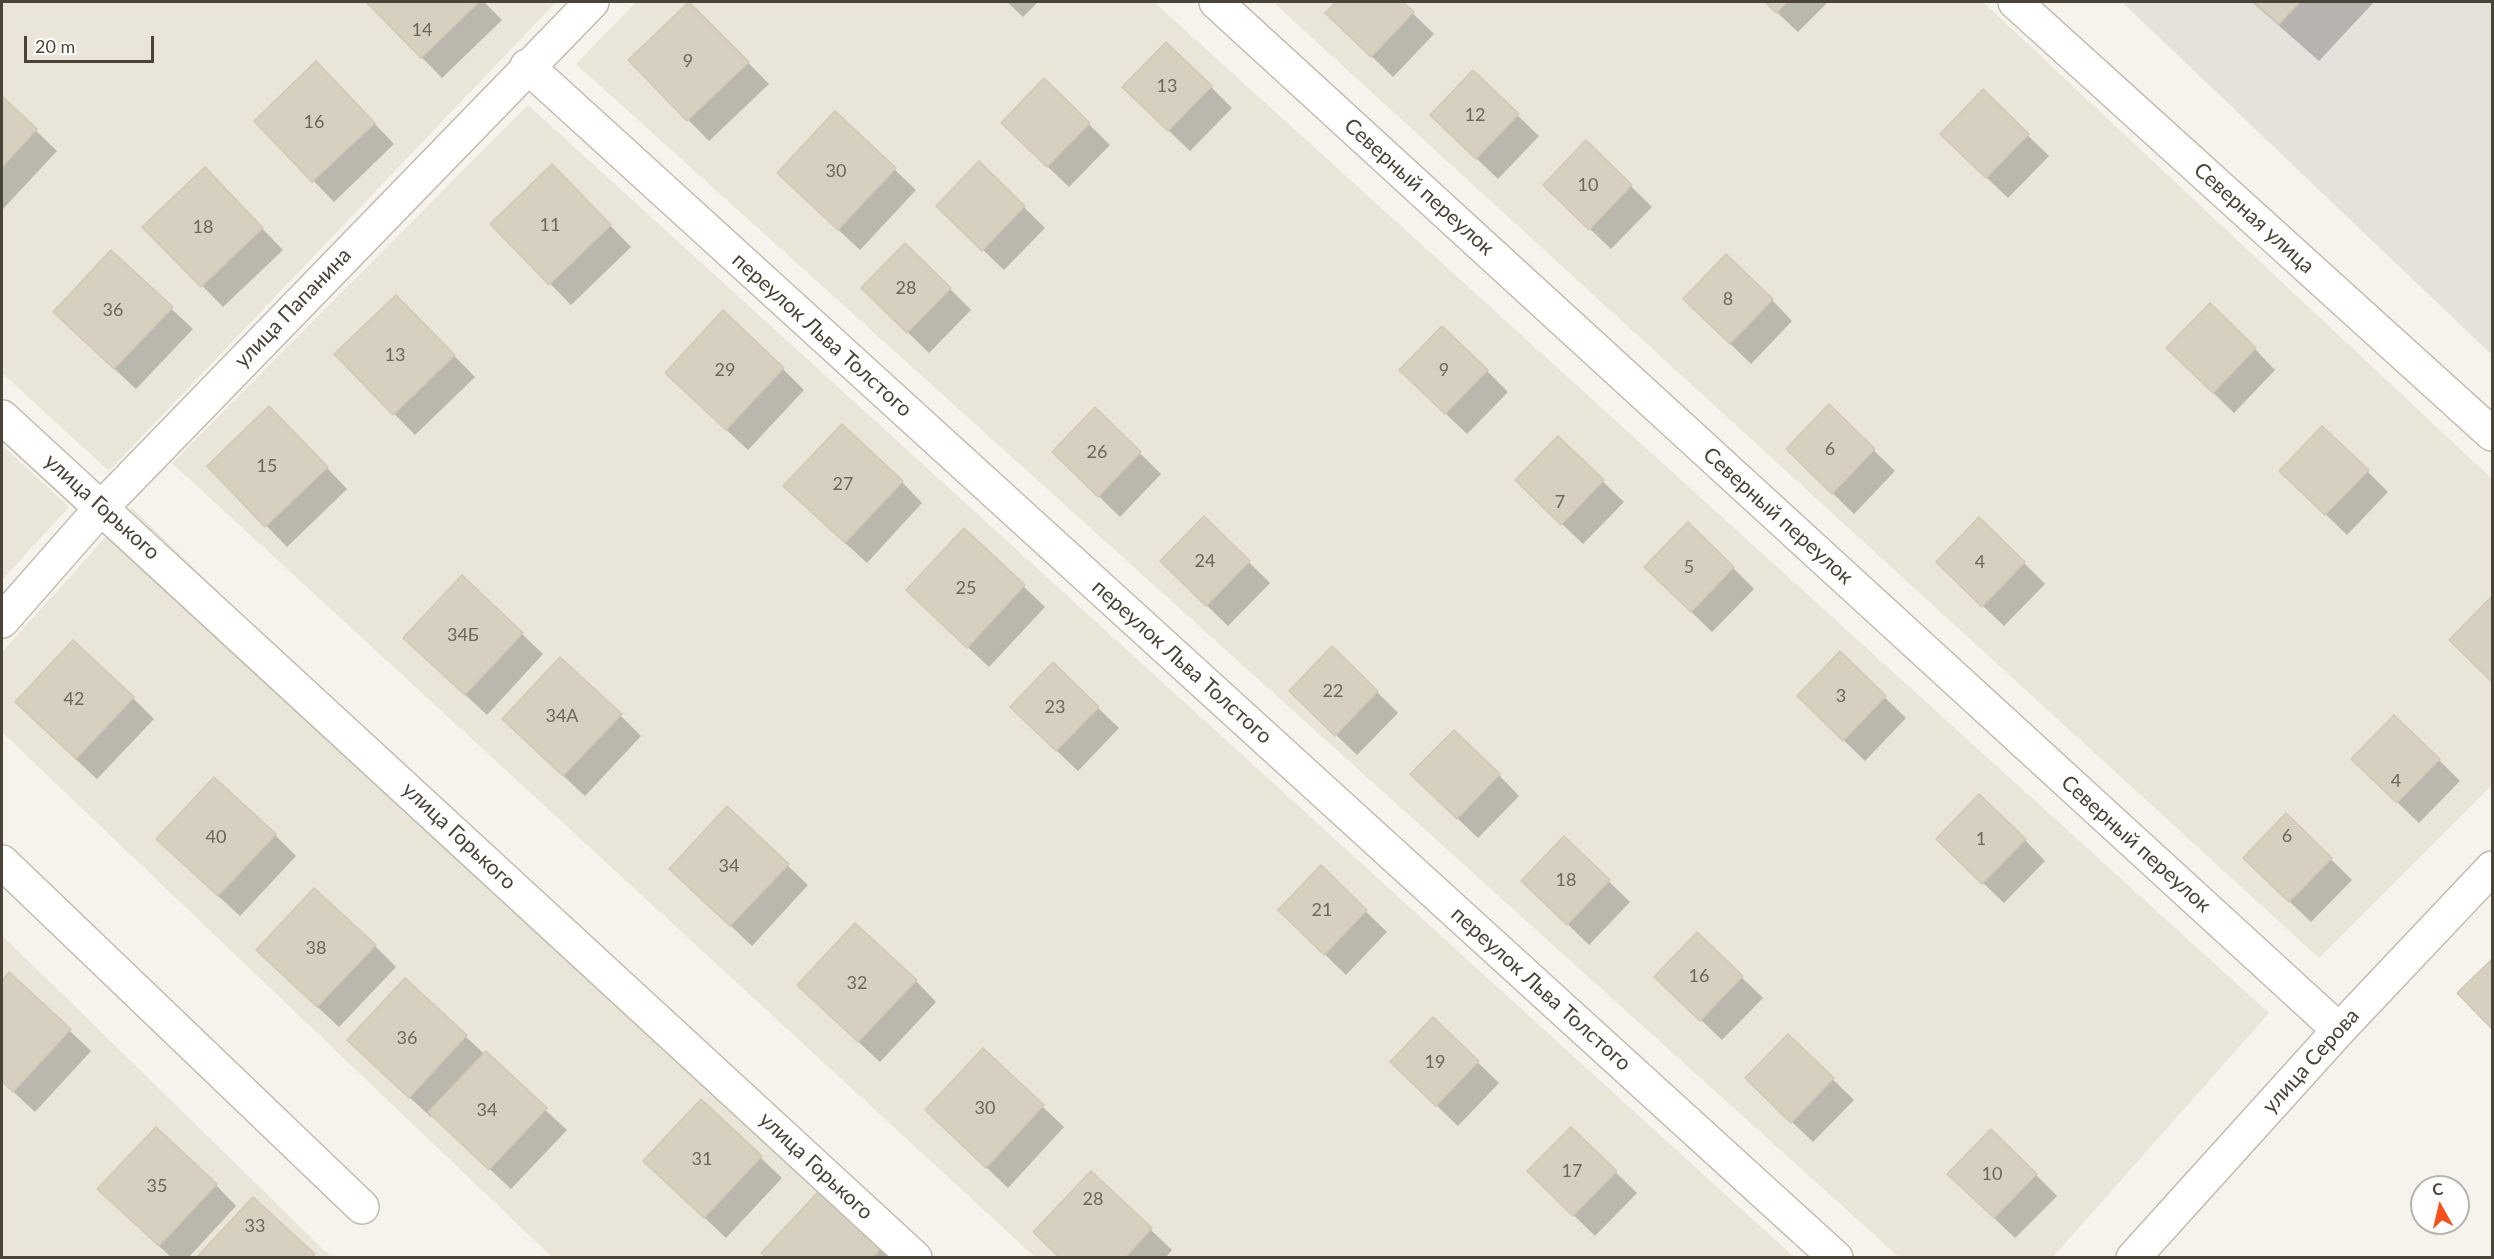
<!DOCTYPE html>
<meta charset="utf-8">
<style>
body{margin:0}
#map{position:relative;width:2494px;height:1259px;overflow:hidden;background:#f5f3eb;font-family:Lato,sans-serif}
canvas{display:block}
.frame{position:absolute;inset:0;border:3px solid #4a4438;pointer-events:none}
.north{position:absolute;left:2410px;top:1175px;width:60px;height:60px;box-sizing:border-box;background:#fff;border:2px solid #b7b4af;border-radius:50%;rotate:352deg;font-size:16px;font-weight:700;line-height:24px;text-align:center;color:#4a4438}
.north::after{content:'';display:block;margin:auto;width:21px;height:27px;background:#fb4f1c;clip-path:polygon(50% 0,100% 100%,50% 72%,0 100%)}
.scale{position:absolute;left:24px;top:36px;width:130px;height:27px;box-sizing:border-box;border:3px solid #4a4438;border-top:0;padding-left:8px;font-size:18px;line-height:21px;white-space:nowrap;color:#4a4438;-webkit-text-stroke:4px #fff;paint-order:stroke}
</style>
<div id="map">
<canvas width="2494" height="1259"></canvas>
<div class="frame"></div>
<div class="north">С</div>
<div class="scale">20 m</div>
</div>
<script>
const ctx = document.querySelector('canvas').getContext('2d');
ctx.lineJoin = 'round';
function fill(path, color) {
  ctx.fillStyle = color;
  ctx.fill(path, 'evenodd');
}
function strokePath(path, color, width, dash) {
  ctx.strokeStyle = color;
  ctx.lineWidth = width;
  ctx.lineCap = dash ? 'butt' : 'round';
  ctx.setLineDash(dash || []);
  ctx.stroke(path);
}
function write(font, color, halo, rows, align = 'center') {
  ctx.font = font + ' Lato,sans-serif';
  ctx.lineWidth = 6;
  ctx.setLineDash([]);
  ctx.textBaseline = 'middle';
  ctx.strokeStyle = halo;
  ctx.fillStyle = color;
  for (const [text, x, y, turn = 0] of rows) {
    ctx.save();
    ctx.translate(x, y);
    ctx.rotate((+turn || 0) * Math.PI / 180);
    ctx.textAlign = isNaN(turn) ? turn : align;
    if (halo) ctx.strokeText(text, 0, 0);
    ctx.fillText(text, 0, 0);
    ctx.restore();
  }
}
fill(new Path2D(`
 M2,2H556L109,471L2,373Z
 M636,2H1154L2269,1013L2053,1257H1899L576,64Z
 M1273,2H1983L2492,479V785L2319,958Z
 M528,105L1794,1257H1035L172,463Z
 M2,445L69,507L2,580Z
 M132,508L904,1257H552L2,732V652Z
 M2,935L331,1257H2Z`), '#e9e5d9');
fill(new Path2D(`
 M2122,2H2492V355Z`), '#e5e2dc');
fill(new Path2D(`
 M368,2H484L502,20L442,78Z
 M1007,2H1038L1023,17Z
 M1338,2H1401L1434,34L1393,77L1327,13Z
 M1766,2H1828L1798,32Z
 M2252,2H2374L2319,61Z
 M690,3L769,84L709,141L630,60Z
 M1473,73L1539,136L1498,179L1453,136Z
 M1044,80L1110,145L1069,187L1024,144Z
 M337,84L394,144L334,202L256,121Z
 M1211,87L1232,108L1190,151L1145,108Z
 M1983,92L2049,156L2008,198L1963,155Z
 M2,98L57,151L2,210Z
 M835,113L916,190L860,250L800,194Z
 M1586,142L1652,207L1611,249L1566,206Z
 M979,163L1045,228L1004,270L959,227Z
 M573,187L631,247L571,305L492,224Z
 M225,190L283,250L223,307L145,227Z
 M111,252L193,329L136,389L76,333Z
 M950,289L971,310L929,353L884,309Z
 M1772,300L1792,321L1751,364L1706,320Z
 M417,318L475,377L415,435L336,354Z
 M2255,349L2275,370L2234,413L2189,369Z
 M783,369L804,390L748,450L688,394Z
 M1487,371L1508,392L1467,434L1422,391Z
 M1829,407L1895,471L1854,514L1809,470Z
 M1095,409L1161,474L1120,517L1075,473Z
 M290,429L347,489L287,547L209,466Z
 M1558,438L1624,502L1583,544L1538,501Z
 M2367,471L2388,492L2347,535L2302,491Z
 M902,482L922,503L867,563L806,507Z
 M1204,518L1270,583L1228,626L1183,582Z
 M964,530L1045,607L989,667L929,611Z
 M2024,563L2045,584L2004,626L1959,583Z
 M1733,568L1754,589L1712,632L1667,588Z
 M2492,598V681L2451,640Z
 M522,634L543,654L487,715L426,658Z
 M1840,654L1906,718L1865,761L1820,717Z
 M1377,692L1398,713L1357,755L1312,712Z
 M133,698L154,719L97,779L37,723Z
 M1098,708L1119,728L1078,771L1033,728Z
 M620,715L641,736L585,796L525,740Z
 M2439,760L2460,781L2419,823L2374,780Z
 M1499,775L1519,796L1478,838L1433,795Z
 M2286,815L2352,880L2311,922L2266,879Z
 M275,835L296,856L240,916L179,860Z
 M1564,838L1630,902L1589,945L1544,901Z
 M2025,840L2045,861L2004,903L1959,860Z
 M787,865L808,885L752,946L692,889Z
 M1321,868L1387,932L1346,975L1301,931Z
 M1697,934L1763,998L1722,1040L1677,997Z
 M375,946L396,967L339,1027L279,971Z
 M2492,961V1027L2459,993Z
 M10,974L91,1051L35,1112L2,1081V983Z
 M916,981L936,1002L880,1062L820,1006Z
 M1433,1019L1499,1083L1458,1126L1413,1083Z
 M465,1036L567,1130L511,1189L432,1115L431,1117L370,1061Z
 M1788,1036L1854,1100L1813,1142L1768,1099Z
 M983,1050L1064,1127L1008,1188L948,1131Z
 M701,1101L782,1178L726,1238L645,1161Z
 M1571,1129L1637,1193L1595,1236L1550,1192Z
 M1091,1173L1172,1250L1165,1258H1061Z
 M2036,1175L2057,1196L2015,1238L1970,1195Z
 M216,1185L236,1206L188,1258H172L120,1210Z
 M880,1249L889,1258H768Z`), '#0003');
const building = new Path2D(`
 M366,2H479L421,58Z
 M689,2L749,62L687,121L628,60Z
 M1336,2H1403L1414,12L1371,57L1325,13Z
 M1765,2H1787L1776,13Z
 M2254,2H2300L2279,24Z
 M1166,42L1212,86L1168,131L1122,87Z
 M316,61L375,123L312,182L254,121Z
 M1473,70L1519,114L1476,159L1430,115Z
 M1044,78L1090,123L1047,167L1001,123Z
 M1983,89L2029,134L1986,178L1940,134Z
 M2,96L37,129L2,167Z
 M835,111L896,168L838,230L777,173Z
 M1586,140L1632,185L1589,230L1543,185Z
 M979,161L1025,206L982,251L936,206Z
 M552,164L611,225L549,285L490,224Z
 M205,167L263,228L201,287L142,227Z
 M905,243L951,288L907,333L861,288Z
 M111,250L173,307L114,369L53,312Z
 M1726,254L1773,299L1730,344L1683,299Z
 M396,295L455,355L393,415L334,354Z
 M2210,303L2256,348L2213,393L2166,348Z
 M723,310L784,368L726,430L665,373Z
 M1442,326L1488,370L1445,414L1399,370Z
 M1829,404L1875,449L1832,494L1786,449Z
 M269,406L328,467L265,527L207,466Z
 M1095,407L1141,452L1098,497L1052,452Z
 M842,424L903,481L845,543L783,486Z
 M2322,426L2369,470L2325,515L2279,471Z
 M1558,436L1604,480L1561,525L1515,480Z
 M1204,516L1250,561L1206,606L1160,561Z
 M1979,517L2025,562L1982,607L1936,562Z
 M1688,522L1734,567L1691,612L1644,567Z
 M964,528L1025,585L967,648L906,590Z
 M462,575L523,633L465,695L403,638Z
 M2492,596V682L2449,640Z
 M73,640L134,697L76,759L15,702Z
 M1332,646L1378,691L1335,736L1289,691Z
 M1840,651L1886,696L1843,741L1797,696Z
 M560,657L622,714L563,776L502,719Z
 M1053,662L1099,707L1056,751L1010,707Z
 M2394,715L2440,759L2397,803L2351,759Z
 M1454,730L1500,774L1457,819L1410,774Z
 M214,777L276,834L218,896L156,839Z
 M1979,794L2026,839L1982,884L1936,839Z
 M727,806L789,864L730,926L669,869Z
 M2286,813L2332,858L2289,902L2243,858Z
 M1564,836L1610,880L1567,925L1521,881Z
 M1321,865L1367,910L1324,955L1278,910Z
 M314,888L376,945L317,1007L256,950Z
 M855,923L917,980L858,1042L797,985Z
 M1697,932L1743,976L1700,1021L1654,977Z
 M2492,959V1029L2457,993Z
 M9,972L71,1029L13,1092L2,1081V981Z
 M405,978L467,1035L409,1098L347,1040Z
 M1433,1017L1479,1061L1436,1106L1390,1062Z
 M1788,1034L1834,1078L1791,1123L1745,1078Z
 M983,1048L1044,1105L986,1168L925,1110Z
 M486,1051L547,1108L489,1170L428,1112Z
 M701,1099L762,1156L704,1218L643,1161Z
 M156,1127L217,1184L159,1246L97,1189Z
 M1571,1127L1617,1171L1573,1216L1527,1171Z
 M1991,1129L2037,1174L1994,1218L1947,1174Z
 M1091,1171L1152,1228L1125,1258H1060L1033,1232Z
 M820,1190L881,1248L872,1258H767L761,1253Z
 M253,1197L315,1254L311,1258H196Z`);
fill(building, '#d7d0c0');
strokePath(building, '#d2c8b3', 1.5);
const minor = new Path2D(`
 M1216,2L2339,1030
 M2015,2L2492,434
 M527,66L1836,1258
 M2,417L915,1258
 M2,621L102,507L592,2
 M2,862L362,1207
 M2133,1258L2339,1030L2492,868`);
strokePath(minor, '#c1bcad', 36);
strokePath(minor, '#fff', 33);
write('18px', '#6d675a', null, [
 ["14",422,30],
 ["9",688,61],
 ["13",1167,86],
 ["12",1475,115],
 ["16",314,122],
 ["30",836,171],
 ["10",1588,185],
 ["11",550,225],
 ["18",203,227],
 ["28",906,288],
 ["8",1728,299],
 ["36",113,310],
 ["13",395,355],
 ["29",725,370],
 ["9",1444,370],
 ["6",1830,449],
 ["26",1097,452],
 ["15",267,466],
 ["27",843,484],
 ["7",1560,502],
 ["24",1205,561],
 ["4",1980,562],
 ["5",1689,567],
 ["25",966,588],
 ["34Б",463,635],
 ["22",1333,691],
 ["3",1841,696],
 ["42",74,699],
 ["23",1055,707],
 ["34А",562,716],
 ["4",2396,781],
 ["6",2287,836],
 ["40",216,837],
 ["1",1981,839],
 ["34",729,866],
 ["18",1566,880],
 ["21",1322,910],
 ["38",316,948],
 ["16",1699,976],
 ["32",857,983],
 ["36",407,1038],
 ["19",1435,1062],
 ["30",985,1108],
 ["34",487,1110],
 ["31",702,1159],
 ["17",1572,1171],
 ["10",1992,1174],
 ["35",157,1186],
 ["28",1093,1199],
 ["33",255,1226]
]);
write('21px', '#4a4438', '#fff', [
 ["Северный переулок",1419,187,42],
 ["Северная улица",2254,218,42],
 ["улица Папанина",293,308,-46],
 ["переулок Льва Толстого",822,335,42],
 ["улица Горького",102,507,42],
 ["Северный переулок",1778,516,42],
 ["переулок Льва Толстого",1182,662,42],
 ["улица Горького",459,836,43],
 ["Северный переулок",2136,844,42],
 ["переулок Льва Толстого",1541,989,42],
 ["улица Серова",2311,1061,-48],
 ["улица Горького",816,1166,43]
]);
</script>
